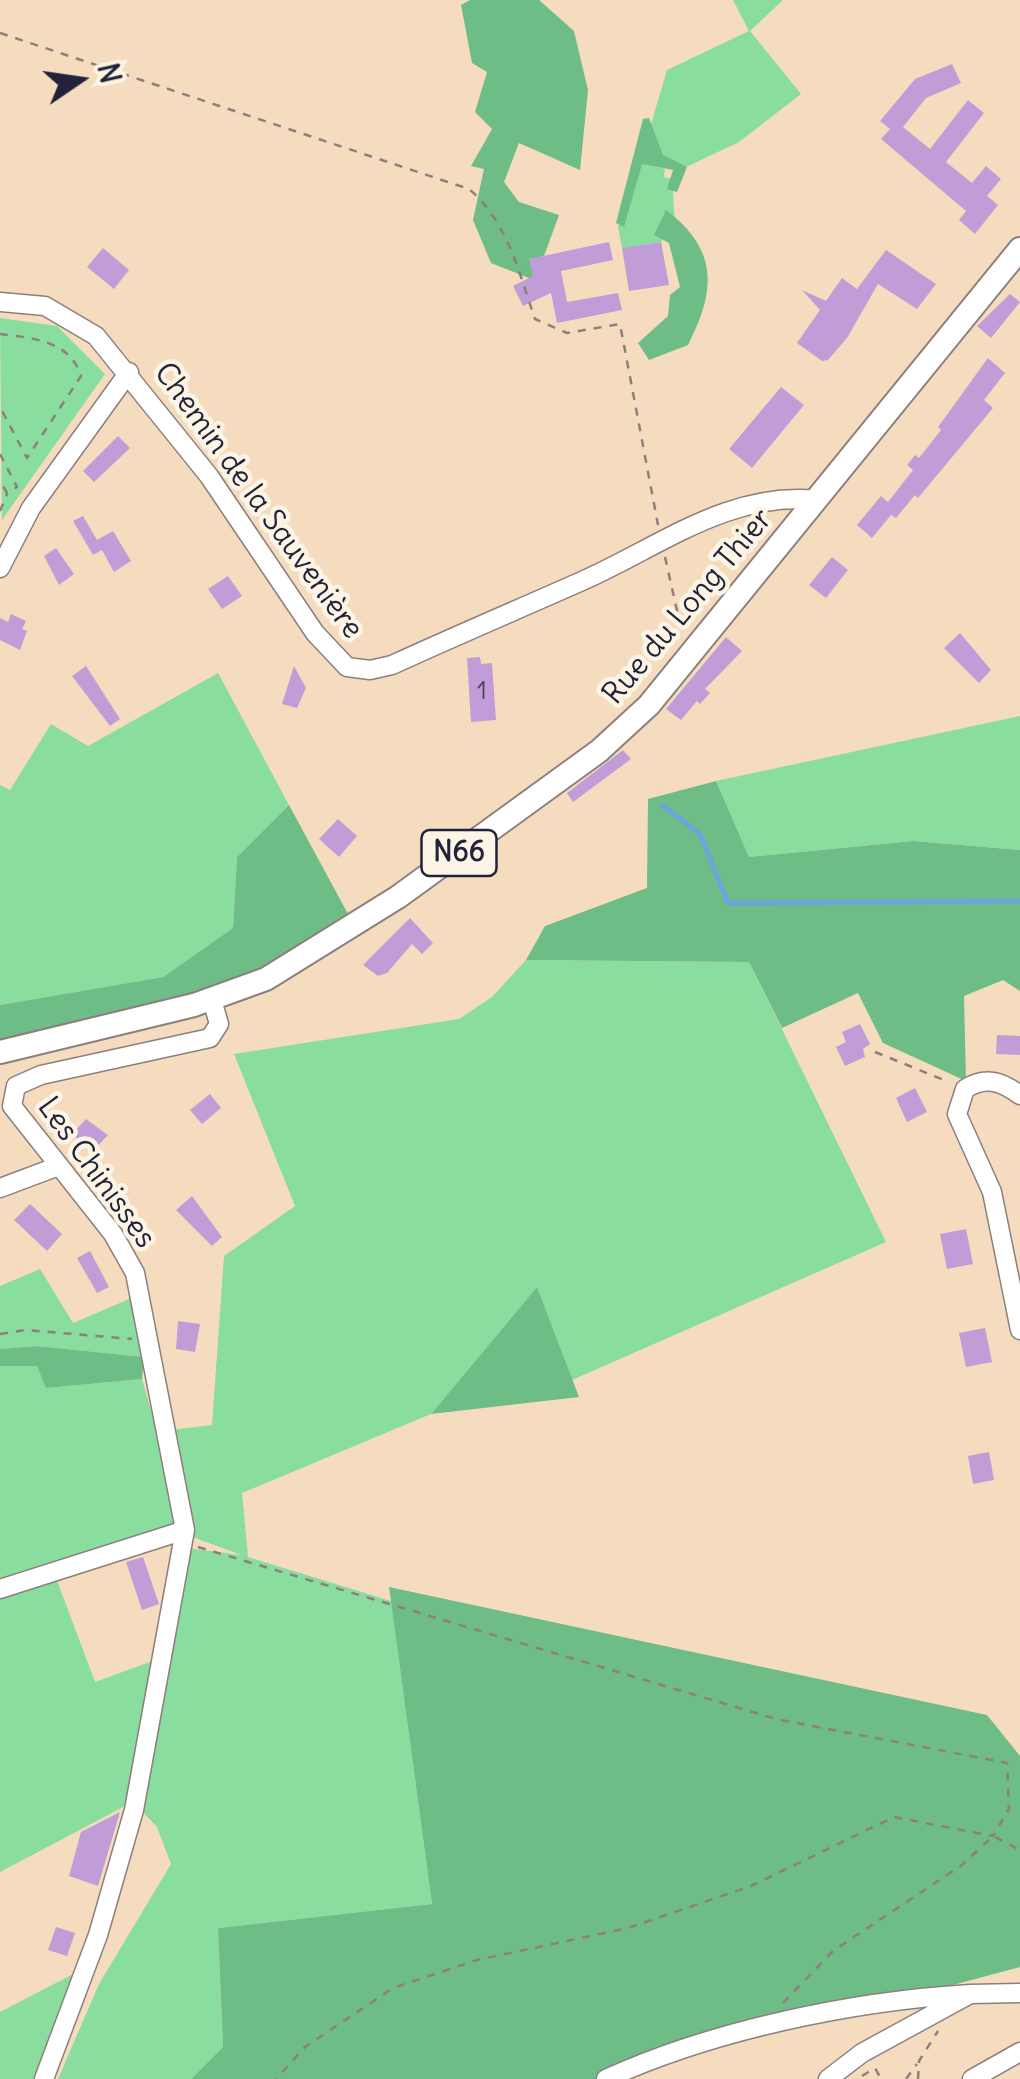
<!DOCTYPE html>
<meta charset="utf-8">
<style>
body{margin:0}
#map{position:relative;width:1020px;height:2079px;overflow:hidden;background:#f5dcbf;font-family:Delius,sans-serif}
canvas{display:block}
.north{position:absolute;left:30px;top:30px;width:100px;height:100px;-webkit-text-stroke:8px #fcf5e5;paint-order:stroke;rotate:77deg;font-size:28px;font-weight:700;line-height:40px;text-align:center;color:#22223b}
.north::after{content:'';display:block;margin:auto;width:35px;height:45px;background:#22223b;clip-path:polygon(50% 0,100% 100%,50% 72%,0 100%)}
</style>
<div id="map">
<canvas width="1020" height="2079"></canvas>
<div class="north">N</div>
</div>
<script>
const ctx = document.querySelector('canvas').getContext('2d');
ctx.lineJoin = 'round';
function fill(path, color) {
  ctx.fillStyle = color;
  ctx.fill(path, 'evenodd');
}
function strokePath(path, color, width, dash) {
  ctx.strokeStyle = color;
  ctx.lineWidth = width;
  ctx.lineCap = dash ? 'butt' : 'round';
  ctx.setLineDash(dash || []);
  ctx.stroke(path);
}
function write(font, color, halo, rows, align = 'center') {
  ctx.font = font + ' Delius,sans-serif';
  ctx.lineWidth = 9;
  ctx.setLineDash([]);
  ctx.textBaseline = 'middle';
  ctx.strokeStyle = halo;
  ctx.fillStyle = color;
  for (const [text, x, y, turn = 0] of rows) {
    ctx.save();
    ctx.translate(x, y);
    ctx.rotate((+turn || 0) * Math.PI / 180);
    ctx.textAlign = isNaN(turn) ? turn : align;
    if (halo) ctx.strokeText(text, 0, 0);
    ctx.fillText(text, 0, 0);
    ctx.restore();
  }
}
fill(new Path2D(`
 M733,0H783L750,31L801,94L739,142L684,168L644,148L667,70L749,31Z
 M639,163L665,169L664,177L672,179L675,223L661,242L622,248L618,227Z
 M0,318L57,326L105,374L2,520Z
 M218,673L289,805L237,857L233,928L163,977L0,1005V785L10,790L51,724L88,746Z
 M1020,716V850L913,841L749,857L716,781Z
 M526,960L749,962L886,1242L572,1380L537,1287L431,1414L242,1493L248,1557L391,1601L432,1904L218,1928L223,2047L191,2079H58L99,1984L171,1864L157,1827L140,1809L187,1548L241,1555L190,1536L169,1430L212,1425L224,1256L295,1206L234,1054L459,1019L492,997Z
 M40,1269L73,1323L134,1297L144,1357L37,1346L0,1349V1286Z
 M0,1366H38L46,1388L142,1379L185,1530L172,1543L53,1570L95,1682L158,1659L127,1805L0,1872Z
 M79,1971L40,2079H0V2012Z`), '#89dd9f');
fill(new Path2D(`
 M470,0H539L574,31L588,90L580,170L519,143L504,182L519,202L559,215L544,256L530,259L534,280L491,263L473,220L484,169L471,166L492,129L475,112L487,72L472,63L461,5Z
 M649,118L663,155L687,167L677,192L667,189L673,170L642,164L624,227L616,223L643,119Z
 M666,210C719,250 716,291 688,345L649,360L638,343L668,316L670,295L680,287L669,243L654,235Z
 M716,781L749,857L913,841L1020,850V991L1003,980L964,996L966,1081L883,1043L858,993L782,1028L749,962L526,960L545,926L647,888L648,799Z
 M289,805L354,925L266,979L0,1052V1005L163,977L233,928L237,857Z
 M537,1287L579,1397L431,1414Z
 M37,1346L144,1357L142,1379L46,1388L37,1366H0V1349Z
 M389,1587L987,1715L1020,1756V1967L602,2079H191L223,2047L218,1928L432,1904Z`), '#6ebc86');
strokePath(new Path2D(`
 M663,806L700,834L728,903L1020,901`), '#6da4db', 5);
fill(new Path2D(`
 M952,64L961,83L926,98L903,127L930,149L968,100L984,113L946,162L972,183L986,166L1001,179L987,196L998,205L975,234L959,220L966,211L881,139L890,129L880,121L915,79Z
 M609,242L613,260L561,271L567,302L618,293L622,310L557,323L551,293L523,306L513,286L533,276L529,259Z
 M661,242L669,285L629,291L622,248Z
 M103,248L129,270L114,289L87,267Z
 M886,250L936,284L917,309L878,284L847,338L828,360L822,361L797,343L820,310L802,290L826,301L842,278L857,289Z
 M1010,294L1020,302L991,338L977,326Z
 M988,358L1005,373L984,400L993,408L918,498L915,495L896,518L891,515L872,538L857,525L881,496L888,502L913,470L907,465L915,455L919,458L941,430L938,427Z
 M781,387L804,405L752,468L729,449Z
 M118,436L130,448L94,482L83,471Z
 M83,516L101,547L97,540L113,531L131,561L114,572L102,550L93,555L73,521Z
 M56,548L74,574L59,585L44,556Z
 M832,557L848,570L826,598L809,585Z
 M228,576L242,596L222,609L208,589Z
 M11,614L26,621L22,629L27,631L20,650L0,640V618L8,622Z
 M960,633L991,670L979,683L944,648Z
 M726,637L742,651L705,689L710,693L700,704L697,701L681,720L666,709Z
 M480,657L481,664L492,663L496,720L471,722L467,658Z
 M86,666L120,719L110,726L72,676Z
 M294,666L306,688L297,708L282,704Z
 M623,750L631,759L573,802L567,793Z
 M338,819L357,836L339,857L319,839Z
 M410,918L433,943L422,954L412,944L387,973L378,976L363,965Z
 M860,1024L870,1044L863,1049L865,1057L845,1066L836,1047L846,1042L842,1032Z
 M997,1035L1020,1036V1055L996,1054Z
 M915,1088L927,1112L907,1122L896,1098Z
 M210,1094L221,1108L202,1124L190,1110Z
 M86,1119L108,1135L92,1152L72,1134Z
 M192,1196L222,1237L212,1246L176,1210Z
 M30,1204L62,1234L47,1251L14,1220Z
 M966,1229L973,1264L947,1269L940,1234Z
 M90,1251L109,1287L97,1293L77,1258Z
 M178,1321L200,1324L195,1352L176,1349Z
 M985,1328L992,1362L966,1367L959,1333Z
 M989,1452L994,1480L973,1484L968,1456Z
 M143,1557L159,1604L142,1610L126,1562Z
 M120,1812L98,1886L69,1876L81,1832Z
 M56,1927L75,1933L67,1956L48,1950Z`), '#c09dd7');
const minor = new Path2D(`
 M0,302L45,306L96,336L209,476L315,633L347,667L370,670L392,665C455,636 519,609 582,581C659,547 729,491 817,500
 M0,568L31,508L129,372
 M1020,1095C1001,1081 985,1076 965,1089L957,1114L992,1192L1020,1330
 M0,1188L56,1167
 M185,1530L135,1273L113,1234L12,1106L16,1086L41,1075L210,1038L219,1024L212,1000
 M0,1589L185,1530L134,1810L98,1935L44,2079
 M606,2079C713,2030 853,2001 970,1994
 M828,2079L862,2053L970,1994L1020,1993
 M972,2079L1020,2052`);
const major = new Path2D(`
 M0,1052L194,1005L266,979L398,897L599,751L649,705L1020,249`);
strokePath(minor, '#8c7f7d', 21);
strokePath(major, '#8c7f7d', 26);
strokePath(new Path2D(`
 M0,33L469,189C508,222 519,273 535,319L567,333L620,324L658,525
 M0,334C31,338 70,340 81,376L27,458L0,407
 M0,454L17,487L7,493L0,480
 M0,511L7,494
 M665,557L682,633
 M875,1052L949,1082
 M0,1334L26,1330L132,1339
 M198,1547L776,1719L1007,1763L1009,1809L993,1836L894,1817L751,1886L628,1928L477,1960L393,1988L305,2047L276,2079
 M783,2003L833,1951L962,1865L993,1836L1020,1850
 M862,2076L875,2068L881,2079
 M906,2079L917,2064
 M918,2079L919,2061L938,2031`), '#8c7f7d', 2.5, [8, 8]);
strokePath(minor, '#fff', 18);
strokePath(major, '#fff', 22);
write('25px', '#4a4162', null, [
 ["1",482,692]
]);
for (const [x, y, w] of [
 [459,853,75]
]) {
  const box = new Path2D();
  box.roundRect(x - w / 2, y - 23, w, 46, 8);
  ctx.fillStyle = '#fcf5e5';
  ctx.fill(box);
  strokePath(box, '#22223b', 2.5);
}
write('bold 28px', '#22223b', null, [
 ["N66",459,853]
]);
write('30px', '#22223b', '#fcf5e5', [
 ["Chemin de la Sauvenière",258,501,54],
 ["Rue du Long Thier",688,607,-50],
 ["Les Chinisses",96,1173,54]
]);
</script>
